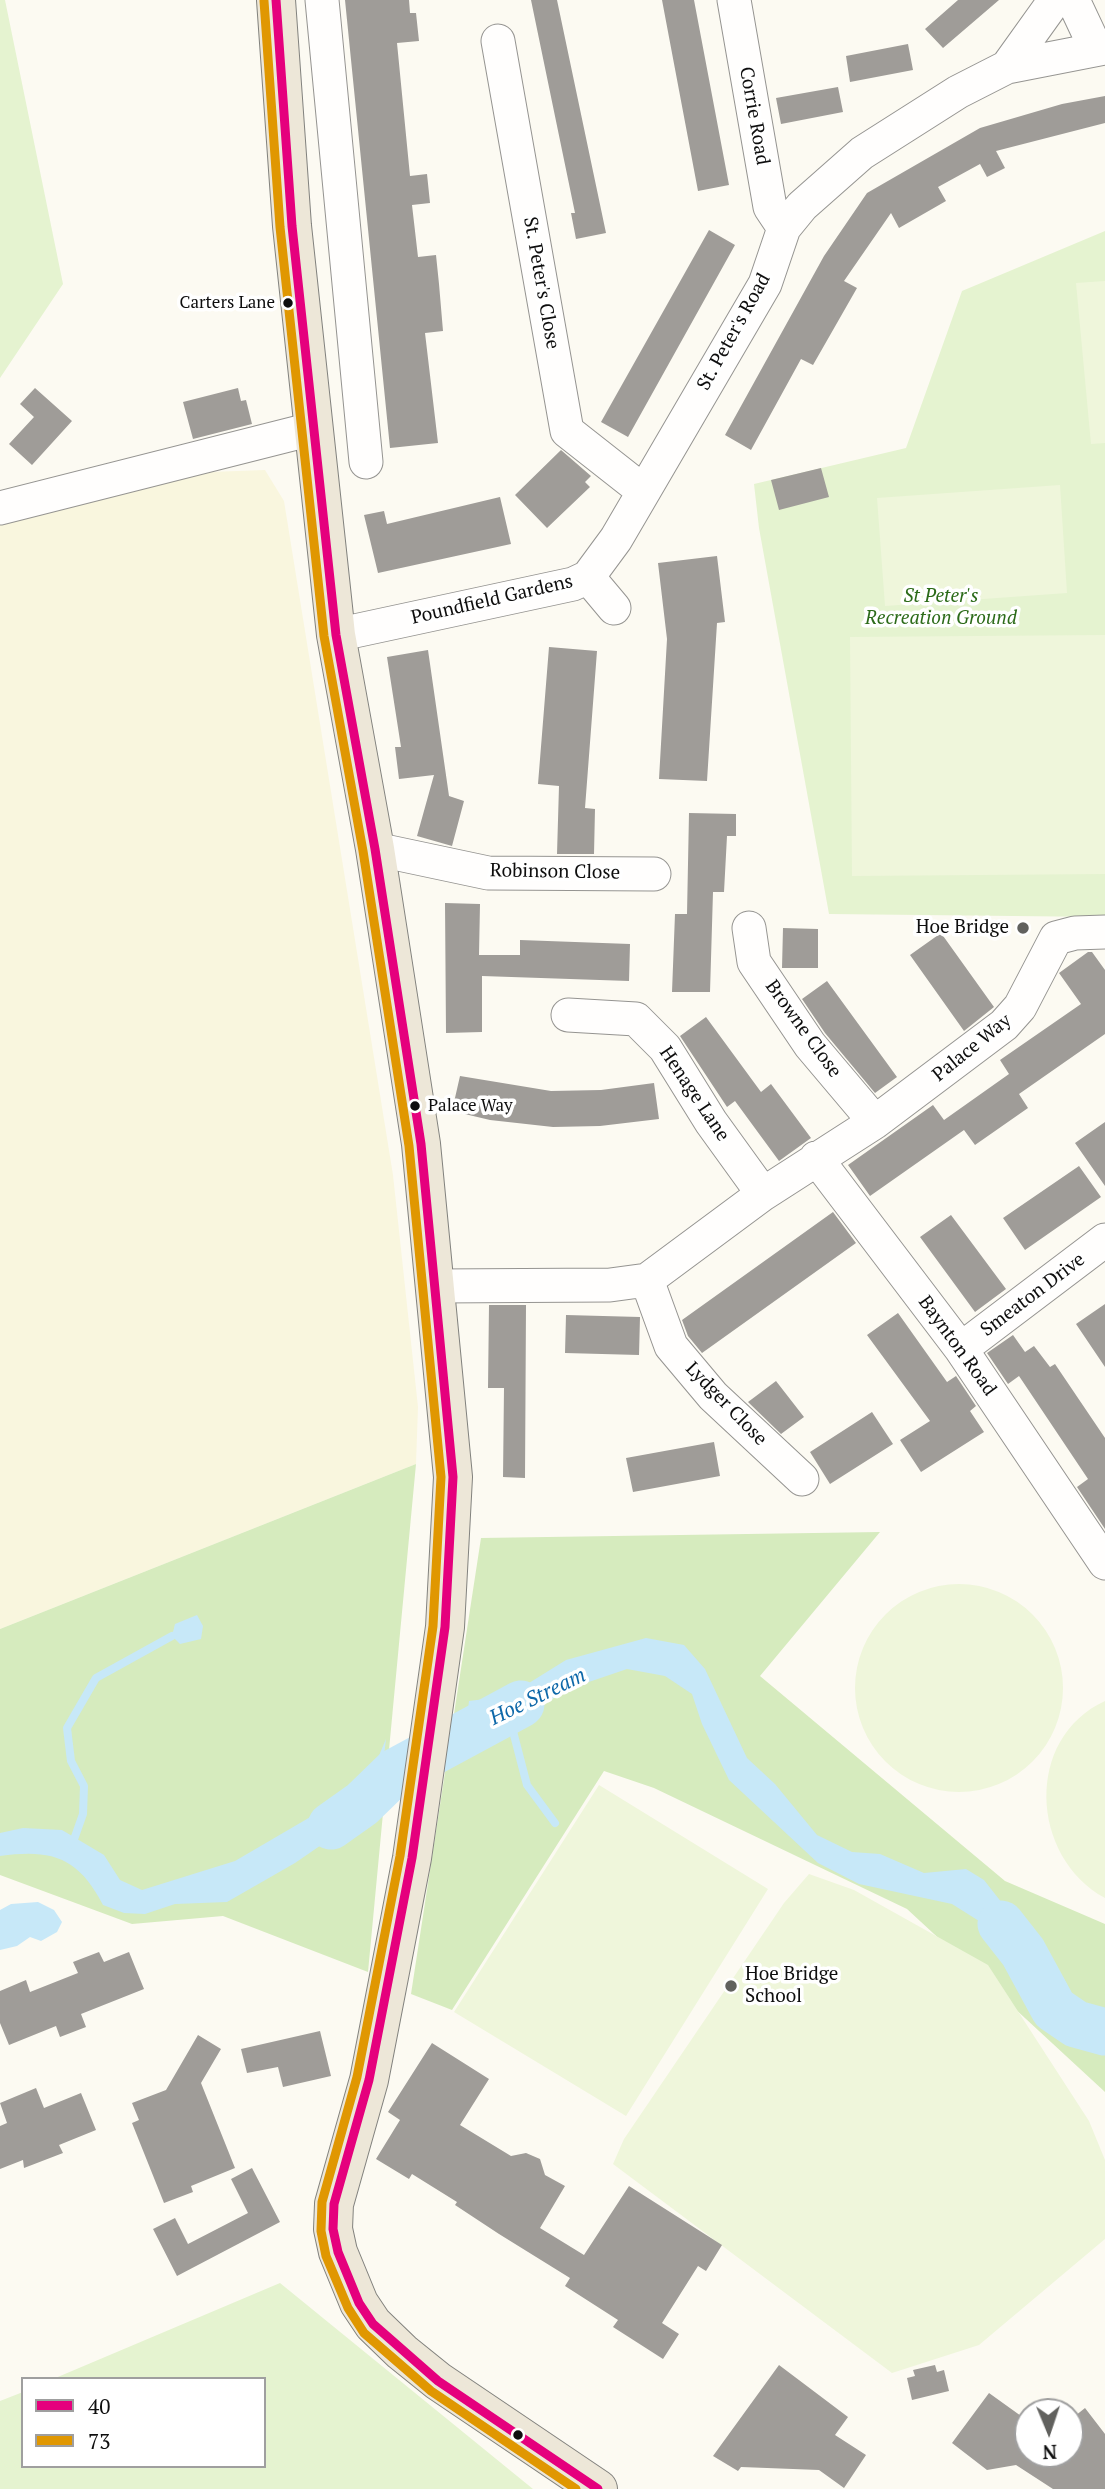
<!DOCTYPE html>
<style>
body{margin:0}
#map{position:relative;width:1105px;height:2489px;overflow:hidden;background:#fcfaf2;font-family:"PT Serif",serif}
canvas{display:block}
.legend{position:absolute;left:21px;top:2377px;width:245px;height:91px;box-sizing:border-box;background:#fff;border:2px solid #9f9f9f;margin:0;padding:9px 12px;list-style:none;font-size:21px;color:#0e0e0e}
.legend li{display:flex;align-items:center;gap:14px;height:35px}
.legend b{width:35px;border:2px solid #9f9f9f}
.north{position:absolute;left:1014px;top:2398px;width:70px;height:70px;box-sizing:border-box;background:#fff;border:2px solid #9f9f9f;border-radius:50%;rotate:178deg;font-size:19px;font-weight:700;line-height:28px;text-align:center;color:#0e0e0e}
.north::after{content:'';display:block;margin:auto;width:24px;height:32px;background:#61615e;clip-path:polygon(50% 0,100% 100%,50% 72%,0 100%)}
</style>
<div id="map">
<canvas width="1105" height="2489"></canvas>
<ul class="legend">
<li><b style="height:9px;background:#e5007d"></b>40</li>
<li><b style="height:9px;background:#e09701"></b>73</li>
</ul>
<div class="north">N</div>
</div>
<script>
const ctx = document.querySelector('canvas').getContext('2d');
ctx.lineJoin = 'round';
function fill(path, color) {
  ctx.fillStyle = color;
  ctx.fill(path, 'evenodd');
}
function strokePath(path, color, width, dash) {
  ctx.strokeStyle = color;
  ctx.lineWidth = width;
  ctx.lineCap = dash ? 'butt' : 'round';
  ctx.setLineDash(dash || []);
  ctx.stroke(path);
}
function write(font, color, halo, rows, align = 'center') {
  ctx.font = font + ' "PT Serif",serif';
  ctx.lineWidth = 7;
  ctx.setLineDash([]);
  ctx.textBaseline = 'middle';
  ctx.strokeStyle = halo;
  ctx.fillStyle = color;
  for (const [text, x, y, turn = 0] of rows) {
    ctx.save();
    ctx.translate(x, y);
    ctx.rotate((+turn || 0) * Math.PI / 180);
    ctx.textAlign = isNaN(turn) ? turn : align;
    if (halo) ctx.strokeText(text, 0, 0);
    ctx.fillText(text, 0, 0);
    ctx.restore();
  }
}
fill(new Path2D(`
 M265,470L284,501L393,1175L418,1407L416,1464L0,1629V524L210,472Z`), '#f9f6de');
fill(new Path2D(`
 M0,0H5L63,284L0,378Z
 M1105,231V917L829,914L759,528L754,484L906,448L962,291Z
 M280,2283L533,2489H0V2401L23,2392V2466H264V2379H53Z`), '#e5f3d0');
fill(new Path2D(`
 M416,1464L368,1972L223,1916L132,1924L0,1875V1629Z
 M880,1532L760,1676L1005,1881L1105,1924V2092L907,1909L654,1788L604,1771L452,2010L411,1994L481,1538Z`), '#d6ebbe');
fill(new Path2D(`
 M1105,281V443L1091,444L1076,283Z
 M1060,485L1067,593L885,606L877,498Z
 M1105,635V874L852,876L850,637Z
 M855 1688a104 104 0 1 1 208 0a104 104 0 1 1-208 0Z
 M1105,1701V1898C1030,1857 1024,1738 1105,1701Z
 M599,1785L768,1889L626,2116L454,2012Z
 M809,1874L854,1890L988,1965L1089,2121L1105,2160V2239L979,2345L892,2373L613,2164L624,2139L784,1903Z`), '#eff6db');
fill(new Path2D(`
 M197,1615L203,1626L201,1639L180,1644L172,1636L175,1624Z
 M646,1638L684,1645L705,1669L747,1758L775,1784L817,1835L852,1852L880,1854L924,1873L966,1869L984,1880L1053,1968L1025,1984L1020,1969L979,1921L952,1904L859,1884L818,1863L729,1780L702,1724L692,1694L665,1676L627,1669L580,1685L524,1713L463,1751L469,1701L508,1696L566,1660Z
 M386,1739L378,1806L295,1863L227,1902L175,1904L145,1914L124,1913L103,1905C78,1857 52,1849 0,1856V1833L23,1828L62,1830L104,1855L120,1880L142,1890L235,1861L324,1809L369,1779Z
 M38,1902L54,1910L62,1922L57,1932L41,1941L30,1937L17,1946L0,1950V1910L11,1904Z
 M1063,1977L1082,2013L1105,2026V2050C1067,2039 1054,2027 1030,1996Z`), '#c7e8f8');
strokePath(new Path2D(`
 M508,1712L527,1785L555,1823
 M72,1845L83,1814L84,1786L71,1761L67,1728L96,1678L172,1636`), '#c7e8f8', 8);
strokePath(new Path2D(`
 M331,1826L362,1804L395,1772L521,1704
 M1001,1924L1023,1952L1054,2009L1076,2024L1105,2032`), '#c7e8f8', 47);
fill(new Path2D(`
 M345,0H409L410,13H416L419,41L397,43L410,176L427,174L430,203L412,205L418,257L436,255L439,284L443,331L425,333L438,443L390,448Z
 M531,0H557L606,233L576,239L571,213H575Z
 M662,0H694L729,185L698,191Z
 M958,0H999L943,48L925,29Z
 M908,44L913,70L850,82L846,56Z
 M838,87L843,112L781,124L776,98Z
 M1105,96V123L996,151L1005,168L987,177L980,164L938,187L946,201L899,228L891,213L844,281L857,288L813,365L801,359L751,450L725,435L824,256L867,193L980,128L1062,104Z
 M709,230L735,245L628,437L601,422Z
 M35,388L72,421L32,465L9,444L34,417L20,404Z
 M238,388L241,401L246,400L252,424L193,439L183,402Z
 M561,450L591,476L585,482L590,487L547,528L515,495Z
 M821,468L829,497L779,510L771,480Z
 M500,497L511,544L378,573L364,515L384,511L387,524Z
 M717,556L725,622L717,623L707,781L659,779L667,639L658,563Z
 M549,647L597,651L585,808L595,809L594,854H557L559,786L538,784Z
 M428,650L449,796L464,801L452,846L417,836L434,775L399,779L395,747H401L387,657Z
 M689,813L736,814V836H727L724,892H713L710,992H672L675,914H687Z
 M445,903L480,904L479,955H520V940L630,944L629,981L482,976V1032L446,1033Z
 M783,928L818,929V968H782Z
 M941,933L994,1007L964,1031L910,955Z
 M1088,952H1092L1105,970V1034L1019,1094L1028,1108L975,1145L964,1130L870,1196L848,1165L933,1105L944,1120L1009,1074L1000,1060L1081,1004L1059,973Z
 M827,981L897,1077L875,1093L825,1033L802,999Z
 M706,1017L761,1092L771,1084L811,1138L779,1161L735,1101L727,1107L680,1036Z
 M460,1076L551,1091L601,1090L654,1083L659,1119L600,1126L553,1127L490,1120L452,1111Z
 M1105,1122V1186L1075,1143Z
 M1079,1166L1101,1197L1025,1250L1003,1218Z
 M833,1212L856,1243L702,1353L688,1336L682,1320Z
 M951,1215L1006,1289L975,1312L920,1237Z
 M1105,1304V1367L1076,1324Z
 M489,1305H526L525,1478L503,1477L504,1388H488Z
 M898,1313L947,1382L956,1376L976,1406L970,1411L984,1432L921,1472L900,1440L930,1421L867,1335Z
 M566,1315L640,1317L639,1355L565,1353Z
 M1013,1335L1025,1352L1034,1346L1050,1367L1055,1364L1105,1438V1529L1077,1487L1088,1479L1019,1376L1008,1384L987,1353Z
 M776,1381L804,1417L781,1434L748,1402Z
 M872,1412L893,1444L830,1484L810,1452Z
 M714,1442L720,1476L633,1492L626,1458Z
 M99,1952L104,1962L129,1952L144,1989L81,2014L86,2027L60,2037L56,2026L9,2045L0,2023V1991L26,1980L30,1992L78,1973L73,1962Z
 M320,2031L331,2076L283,2087L278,2067L247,2073L241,2049Z
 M198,2035L221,2049L201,2083L235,2168L191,2186L193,2192L164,2203L132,2123L139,2120L132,2103L166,2090Z
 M432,2043L489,2079L460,2125L511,2156L526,2153L540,2159L545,2175L565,2186L540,2228L584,2255L629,2186L722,2245L706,2271L698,2266L662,2323L679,2334L663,2359L613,2327L618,2320L565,2286L570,2278L499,2234L455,2205L457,2202L412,2174L409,2179L376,2159L400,2120L388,2112Z
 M36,2088L44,2108L81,2093L96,2130L59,2145L63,2153L24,2168L23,2160L0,2169V2126L7,2123L0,2103Z
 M252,2168L280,2222L177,2276L153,2229L175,2218L188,2244L248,2213L231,2179Z
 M779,2365L848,2417L835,2435L866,2455L844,2488L819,2470L741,2467L738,2471L713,2456Z
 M935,2365L937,2372L944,2370L949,2391L912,2400L907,2378L915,2376L913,2370Z
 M989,2393L1028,2421V2454H1070V2420L1085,2408L1105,2434V2489H1053L1016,2465L987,2470L952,2443Z`), '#9f9c98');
const minor = new Path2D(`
 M322,0L366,462
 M734,0L770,207L784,228
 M1073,0L1096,49
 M498,41L567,431L642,490
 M1007,67L1105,48
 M0,508L312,429
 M588,577L614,608
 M336,635L573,584L588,577L616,539L765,284L784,228L802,206L862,153L958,92L1007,67L1055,0
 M375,849L488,873L654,874
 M749,928L754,962L810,1045L875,1122
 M568,1015L636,1019L665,1048L711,1122L763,1194
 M816,1158L961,1349L1105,1563
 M647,1280L671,1346L713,1396L802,1479
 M437,1286L610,1285L647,1280L763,1194L875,1122L1004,1025L1020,1007L1056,938L1075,933L1105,932
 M961,1349L1105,1240`);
const major = new Path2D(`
 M276,0L292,226L336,635L375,849L421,1144L453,1477L445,1627L412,1858L369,2080L334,2204L333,2229L338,2252L359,2303L373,2324L402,2352L438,2381L598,2489`);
strokePath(minor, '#959491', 35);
strokePath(major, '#82827e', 40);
strokePath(minor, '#fffefd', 33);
strokePath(major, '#ede7d8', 38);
strokePath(new Path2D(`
 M276,0L292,226L336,635L375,849L421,1144L453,1477L445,1627L412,1858L369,2080L334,2204L333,2229L338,2252L359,2303L373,2324L438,2381L598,2489`), '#e5007d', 9);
strokePath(new Path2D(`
 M264,1L280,227L324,636L363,851L409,1146L441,1477L433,1626L400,1856L357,2077L322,2202L321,2231L326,2256L348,2308L364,2333L431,2391L576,2489`), '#e09701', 9);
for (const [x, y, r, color] of [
 [288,303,6,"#0e0e0e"],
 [1023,928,7,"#61615e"],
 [415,1106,6,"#0e0e0e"],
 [731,1986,7,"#61615e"],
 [518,2435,6,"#0e0e0e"]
]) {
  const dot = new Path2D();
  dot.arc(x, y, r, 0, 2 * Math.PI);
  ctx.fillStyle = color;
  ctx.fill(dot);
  strokePath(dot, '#fff', 2.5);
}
write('17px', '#0e0e0e', '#fff', [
 ["Carters Lane",275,303],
 ["Palace Way",428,1106,"left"]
], 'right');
write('19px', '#0e0e0e', '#fff', [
 ["Corrie Road",754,116,80],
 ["St. Peter's Close",541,283,80],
 ["St. Peter's Road",734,332,-61],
 ["Poundfield Gardens",492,600,-13],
 ["Robinson Close",555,872,1],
 ["Browne Close",803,1029,54],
 ["Palace Way",972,1048,-39],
 ["Henage Lane",694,1094,56],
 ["Smeaton Drive",1033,1295,-37],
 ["Baynton Road",957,1346,54],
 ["Lydger Close",726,1404,46]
]);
write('italic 19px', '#2c6b19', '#fff', [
 ["St Peter's",941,597],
 ["Recreation Ground",941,619]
]);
write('19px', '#0e0e0e', '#fff', [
 ["Hoe Bridge",1009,928],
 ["Hoe Bridge",745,1975,"left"],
 ["School",745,1997,"left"]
], 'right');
write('italic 21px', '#0e68a9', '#fff', [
 ["Hoe Stream",538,1697,-26]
]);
</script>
